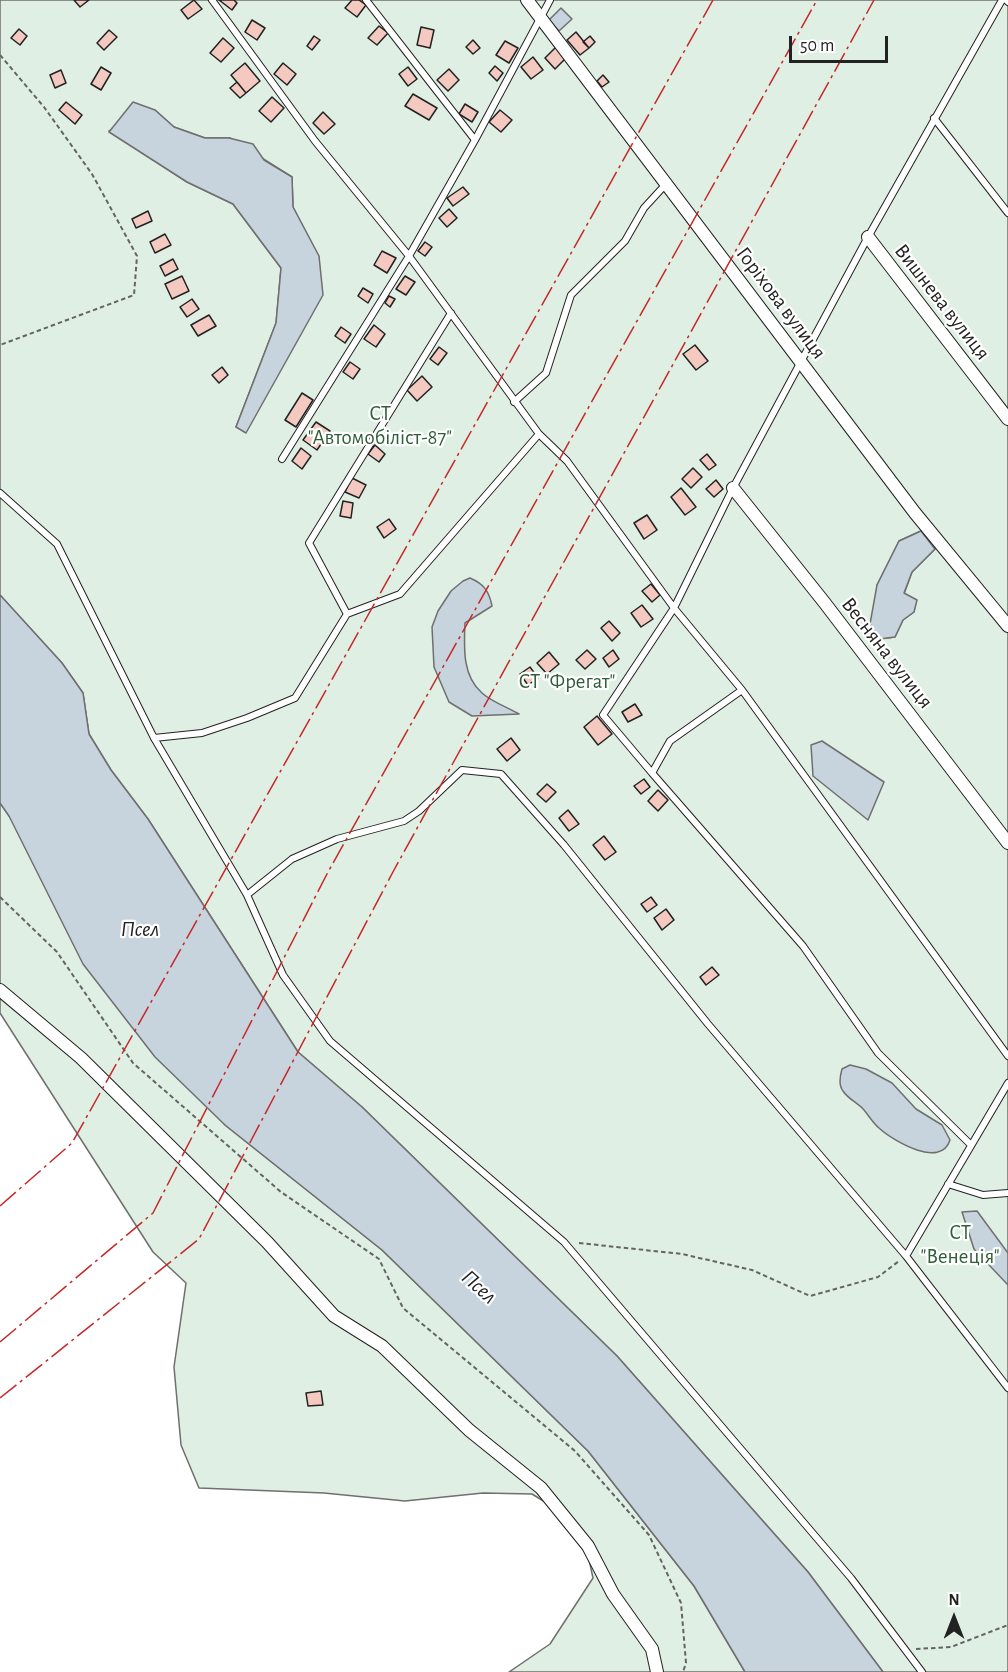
<!DOCTYPE html>
<meta charset="utf-8">
<style>
body{margin:0}
#map{position:relative;width:1008px;height:1672px;overflow:hidden;background:#fff;font-family:"Alegreya Sans",sans-serif}
canvas{display:block}
.north{position:absolute;left:924px;top:1588px;width:60px;height:60px;-webkit-text-stroke:4px #fff;paint-order:stroke;rotate:0deg;font-size:16px;font-weight:700;line-height:24px;text-align:center;color:#222}
.north::after{content:'';display:block;margin:auto;width:21px;height:27px;background:#222;clip-path:polygon(50% 0,100% 100%,50% 72%,0 100%)}
.scale{position:absolute;left:789px;top:36px;width:99px;height:27px;box-sizing:border-box;border:3px solid #222;border-top:0;padding-left:8px;font-size:18px;line-height:21px;white-space:nowrap;color:#222;-webkit-text-stroke:4px #fff;paint-order:stroke}
</style>
<div id="map">
<canvas width="1008" height="1672"></canvas>
<div class="north">N</div>
<div class="scale">50 m</div>
</div>
<script>
const ctx = document.querySelector('canvas').getContext('2d');
ctx.lineJoin = 'round';
function fill(path, color) {
  ctx.fillStyle = color;
  ctx.fill(path, 'evenodd');
}
function strokePath(path, color, width, dash) {
  ctx.strokeStyle = color;
  ctx.lineWidth = width;
  ctx.lineCap = dash ? 'butt' : 'round';
  ctx.setLineDash(dash || []);
  ctx.stroke(path);
}
function write(font, color, halo, rows, align = 'center') {
  ctx.font = font + ' "Alegreya Sans",sans-serif';
  ctx.lineWidth = 4.5;
  ctx.setLineDash([]);
  ctx.textBaseline = 'middle';
  ctx.strokeStyle = halo;
  ctx.fillStyle = color;
  for (const [text, x, y, turn = 0] of rows) {
    ctx.save();
    ctx.translate(x, y);
    ctx.rotate((+turn || 0) * Math.PI / 180);
    ctx.textAlign = isNaN(turn) ? turn : align;
    if (halo) ctx.strokeText(text, 0, 0);
    ctx.fillText(text, 0, 0);
    ctx.restore();
  }
}
const green = new Path2D(`
 M0,0H1008V1672H883L808,1572L617,1356L362,1107L298,1052L148,819L111,770L89,734L83,693L62,663L0,595ZM155,110L174,127L205,138H230L292,177L293,207L319,257L236,427L276,323L281,268L233,204L187,182L109,131ZM921,531L935,549L912,572L904,594L916,600L914,612L903,620L895,637L879,639L877,585L899,541Z
 M0,803L225,1125L382,1250L588,1451L694,1586L745,1672H509L550,1644L593,1578L588,1555L558,1510L532,1494L483,1493L405,1501L324,1493L199,1488L181,1445L174,1367L186,1283L153,1252L0,1013Z`);
fill(green, '#e0efe3');
strokePath(green, '#6f6f6f', 1.5);
const water = new Path2D(`
 M561,8L572,19L559,31L549,20Z
 M133,102L155,110L174,127L205,138H229L253,144L264,160L292,177L293,207L319,256L323,295L246,433L236,427L276,323L281,268L233,204L187,182L109,132Z
 M921,531L935,549L912,572L904,593L917,600L914,612L903,620L895,637L879,639L870,624L877,585L899,541Z
 M470,578C484,584 489,591 492,606L465,623C464,647 462,676 482,693C492,702 507,707 519,714L472,716L449,702L434,667L432,627L438,611L451,591L463,581Z
 M0,595L62,663L83,693L89,734L111,770L148,819L298,1052L362,1107L617,1356L808,1572L883,1672H745L694,1586L588,1451L382,1250L225,1125L155,1057L83,964L9,816L0,803Z
 M822,741L884,782L868,820L813,776L811,745Z
 M850,1065L866,1069L892,1083L916,1109L942,1125L950,1140C941,1169 893,1141 879,1128C873,1123 869,1116 864,1110C858,1103 848,1099 843,1091C838,1085 840,1076 842,1069Z
 M977,1211L1008,1253V1285L974,1249L962,1212Z`);
fill(water, '#c7d3dd');
strokePath(water, '#6f6f6f', 1.5);
const building = new Path2D(`
 M74,0H89L80,7Z
 M194,0L202,9L188,19L181,10Z
 M219,0H234L237,3L232,10Z
 M352,0H359L366,5L357,17L345,8Z
 M252,20L265,28L257,40L245,32Z
 M379,26L388,33L377,45L368,38Z
 M421,27L434,30L430,48L417,45Z
 M19,29L27,36L20,45L11,38Z
 M109,30L117,37L104,50L97,43Z
 M576,32L589,48L580,55L567,40Z
 M314,36L320,40L312,50L307,46Z
 M590,36L595,42L589,48L583,42Z
 M223,38L234,48L221,62L210,53Z
 M473,40L480,48L473,54L466,47Z
 M505,41L518,48L509,63L496,55Z
 M556,47L566,58L555,69L545,58Z
 M533,57L543,70L531,79L521,67Z
 M245,63L260,81L246,93L231,75Z
 M283,63L296,74L287,85L274,74Z
 M495,66L503,73L497,81L489,73Z
 M101,67L111,73L101,90L91,84Z
 M408,67L417,79L408,86L399,74Z
 M449,69L459,80L448,91L437,80Z
 M61,70L66,83L55,88L50,75Z
 M603,75L609,82L602,87L597,81Z
 M237,82L246,93L240,98L230,88Z
 M413,94L437,108L429,120L405,106Z
 M272,97L284,108L271,122L259,111Z
 M66,102L82,115L75,124L59,110Z
 M465,104L478,112L472,122L459,114Z
 M500,110L512,120L501,132L489,122Z
 M323,112L335,124L324,134L313,123Z
 M463,187L469,194L453,206L447,198Z
 M449,209L457,218L447,227L439,218Z
 M148,211L152,221L136,228L132,219Z
 M165,234L171,245L155,253L150,242Z
 M425,242L432,247L425,256L418,251Z
 M382,251L396,258L387,273L374,265Z
 M173,259L178,269L165,276L160,266Z
 M182,276L189,291L172,299L165,284Z
 M405,276L415,282L406,295L396,289Z
 M363,288L373,294L368,303L358,296Z
 M389,296L395,299L390,307L385,303Z
 M192,299L199,309L187,317L180,307Z
 M209,315L216,326L198,336L191,325Z
 M374,325L385,334L376,347L364,339Z
 M341,327L351,334L345,343L335,336Z
 M695,345L708,361L696,370L683,354Z
 M439,347L447,353L438,365L430,359Z
 M350,362L360,369L353,379L343,372Z
 M222,367L228,375L219,383L212,375Z
 M422,376L432,387L417,401L407,390Z
 M302,393L313,400L296,427L285,420Z
 M316,422L330,431L317,450L303,440Z
 M375,445L385,454L379,462L368,454Z
 M301,448L311,456L302,469L292,461Z
 M707,454L716,465L709,470L700,460Z
 M693,468L702,477L691,488L682,479Z
 M352,478L366,485L359,498L345,492Z
 M716,480L723,489L714,497L706,489Z
 M681,488L696,507L685,515L671,497Z
 M343,501L353,503L351,518L340,516Z
 M647,515L657,530L644,539L634,523Z
 M389,519L396,529L384,538L377,527Z
 M651,584L660,595L652,602L642,591Z
 M642,605L653,619L641,627L631,613Z
 M609,621L620,633L612,641L601,628Z
 M587,650L596,659L585,669L576,660Z
 M613,650L619,659L609,667L603,658Z
 M549,652L559,664L547,674L537,663Z
 M530,667L538,678L528,685L520,674Z
 M635,704L642,715L628,722L622,712Z
 M597,716L612,734L598,745L584,727Z
 M511,738L520,750L507,761L497,749Z
 M644,779L650,787L641,794L634,786Z
 M547,784L556,792L546,802L537,794Z
 M658,790L668,800L658,811L648,801Z
 M568,810L579,824L569,831L559,818Z
 M604,836L616,852L605,860L593,845Z
 M651,897L657,905L647,912L641,904Z
 M666,909L674,920L662,930L654,918Z
 M712,967L719,975L706,985L700,977Z
 M321,1391L323,1405L308,1406L306,1393Z`);
fill(building, '#f3c9c0');
strokePath(building, '#222', 1.5);
const lane = new Path2D(`
 M366,0L475,140
 M1006,0L1008,2
 M934,118L1008,213
 M514,402L546,373L571,295L625,241L644,208L666,184
 M539,434L567,461L674,608L742,690L1008,1056
 M282,459L409,256L475,140L550,0
 M0,493L57,544L154,738L247,895L283,975L330,1041L564,1242L851,1578L922,1672
 M347,614L309,543L451,313
 M742,690L670,741L652,773L803,946L878,1053L971,1145
 M154,738L202,733L247,718L295,698L347,614L400,594L539,434L409,256L315,141L212,0
 M652,773L603,715L674,608L733,488L868,237L1002,0
 M247,895L292,859L337,839L404,821L419,811L462,770L501,774L564,845L708,1024L906,1256L1008,1083
 M948,1184L983,1195L1008,1193
 M906,1256L1008,1388`);
const street = new Path2D(`
 M527,0L915,513L1008,626
 M868,237L1008,419
 M733,488L824,602L1008,843
 M0,990L81,1058L267,1242L334,1316L382,1346L469,1430L541,1488L588,1546L613,1594L652,1649L657,1672`);
strokePath(lane, '#222', 8);
strokePath(street, '#222', 14);
strokePath(new Path2D(`
 M0,55L44,107L92,174L137,256L134,295L0,345
 M0,897L57,952L133,1063L281,1192L379,1259L403,1308L575,1451L649,1535L681,1603L686,1663L683,1672
 M579,1243L682,1254L752,1270L810,1296L878,1277L899,1261
 M916,1649L951,1647L1008,1625`), '#646464', 2, [4.5, 3]);
strokePath(lane, '#fff', 6);
strokePath(street, '#fff', 12);
strokePath(new Path2D(`
 M0,1206L72,1143L713,0
 M0,1342L153,1213L328,872L817,0
 M0,1398L199,1239L394,870L874,0`), '#c62828', 1.5, [21, 4.5, 3, 4.5]);
write('21px', '#222', '#fff', [
 ["Вишнева вулиця",942,302,52],
 ["Горіхова вулиця",781,303,53],
 ["Весняна вулиця",887,653,52]
]);
write('21px', '#2f5e38', '#fff', [
 ["СТ",380,414],
 ["\"Автомобiлiст-87\"",380,438],
 ["СТ \"Фрегат\"",567,682],
 ["СТ",960,1233],
 ["\"Венеція\"",960,1257]
]);
write('italic 22px', '#222', '#fff', [
 ["Псел",140,929],
 ["Псел",479,1287,42]
]);
</script>
